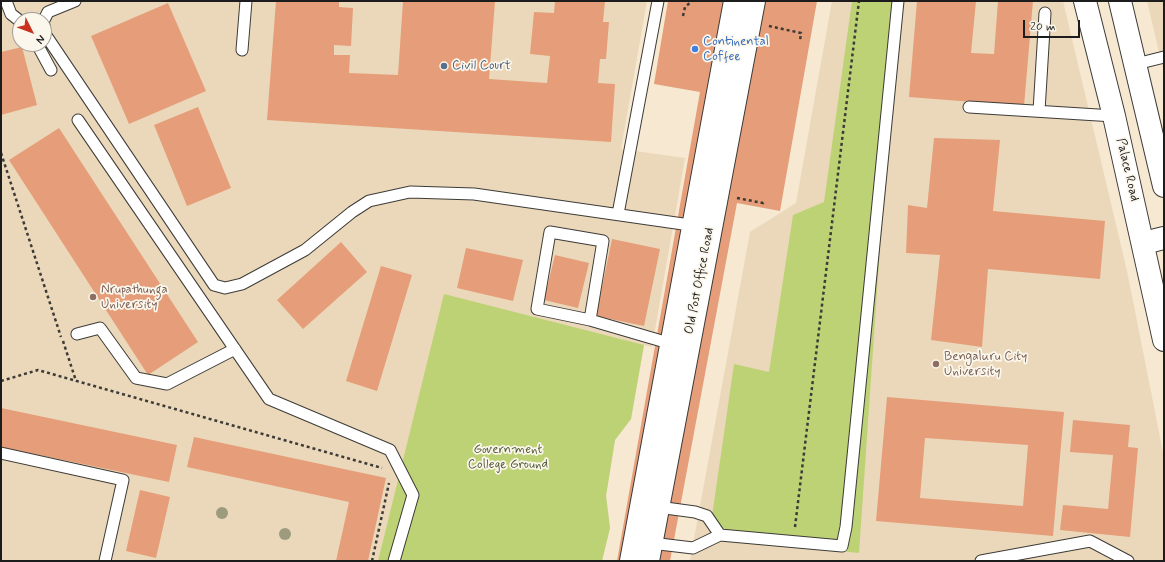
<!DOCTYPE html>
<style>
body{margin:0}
#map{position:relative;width:1165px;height:562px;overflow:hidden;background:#f6e8d1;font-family:Mynerve,sans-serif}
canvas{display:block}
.frame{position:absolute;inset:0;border:2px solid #1c1c1c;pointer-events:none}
.north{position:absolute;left:12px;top:12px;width:40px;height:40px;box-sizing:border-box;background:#fbf7ec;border:1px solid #a29f99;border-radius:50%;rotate:132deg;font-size:11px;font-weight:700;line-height:16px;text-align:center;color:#1c1c1c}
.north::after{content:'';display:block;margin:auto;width:14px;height:18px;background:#c8321e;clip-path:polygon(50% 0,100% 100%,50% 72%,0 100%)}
.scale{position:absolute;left:1023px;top:20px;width:57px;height:18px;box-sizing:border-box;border:2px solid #1c1c1c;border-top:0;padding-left:5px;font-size:12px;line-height:14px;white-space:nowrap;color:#1c1c1c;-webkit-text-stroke:3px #fbf7ec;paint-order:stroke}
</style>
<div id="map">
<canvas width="1165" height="562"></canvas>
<div class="frame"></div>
<div class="north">N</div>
<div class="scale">20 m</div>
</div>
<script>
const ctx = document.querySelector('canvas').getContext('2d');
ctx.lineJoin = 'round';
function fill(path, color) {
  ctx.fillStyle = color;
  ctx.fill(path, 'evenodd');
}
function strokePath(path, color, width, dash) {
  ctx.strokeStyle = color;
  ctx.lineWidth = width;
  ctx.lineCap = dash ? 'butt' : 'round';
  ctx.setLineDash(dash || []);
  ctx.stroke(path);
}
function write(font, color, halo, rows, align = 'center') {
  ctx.font = font + ' Mynerve,sans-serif';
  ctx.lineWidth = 3.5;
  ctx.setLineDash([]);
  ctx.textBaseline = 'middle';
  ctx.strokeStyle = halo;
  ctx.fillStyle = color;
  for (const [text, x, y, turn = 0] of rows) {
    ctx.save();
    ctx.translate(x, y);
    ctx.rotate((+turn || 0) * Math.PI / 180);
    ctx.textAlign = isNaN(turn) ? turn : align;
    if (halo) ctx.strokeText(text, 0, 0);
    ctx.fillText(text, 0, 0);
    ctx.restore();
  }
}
fill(new Path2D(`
 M1,1H647L621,149L685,158L652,347L644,345L631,419L615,440L606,496L610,528L602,561H1ZM20,20H44V44H20Z
 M832,1H1063L1127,271L1164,457V561H690L750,232L796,203Z
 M1147,1H1164V73Z`), '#ebd8ba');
fill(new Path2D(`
 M852,1H897L859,553L709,537L734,364L769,372L793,215L824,202Z
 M444,294L644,345L631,419L615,440L606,496L610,528L602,561H378Z`), '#bdd275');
fill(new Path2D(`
 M276,1H339V7L353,8L351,46L334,45V55H350L349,73L398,75L403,1H495L489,79L547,83L550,56L530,54L534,12L554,13L555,1H605L603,22H609L606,59H600L598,83L615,84L611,142L267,120Z
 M668,1H817L780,211L737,203L670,561H617L700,92L654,84Z
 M917,1H976L971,53L994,54L998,1H1033L1024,106L909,97Z
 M168,3L206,91L129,124L91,36Z
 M22,47L37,105L1,115V52Z
 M198,107L231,188L187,206L154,125Z
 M59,128L198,342L148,375L9,160Z
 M934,138L1000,140L993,211L1105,221L1100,279L988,269L982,347L931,340L940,255L906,253L908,205L927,208Z
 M612,239L660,249L644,326L596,316Z
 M341,242L367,272L303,329L277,300Z
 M466,248L523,260L513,301L457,288Z
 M555,255L589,263L578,308L544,300Z
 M381,266L412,275L377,391L346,381Z
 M887,397L1064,412L1053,536L876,521ZM925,438L1028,445L1023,506L920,498Z
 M1,408L177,445L169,482L1,447Z
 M1073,420L1130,425L1128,447L1138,448L1130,537L1060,530L1063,505L1108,509L1113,455L1070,452Z
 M194,437L386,478L368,561H336L349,502L187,467Z
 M140,490L170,497L156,558L126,551Z`), '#e59e79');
const service = new Path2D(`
 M6,1L11,14L20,21
 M44,20L48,12L75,1
 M44,25L45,34L214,285L225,288L242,284L305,250L352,212L369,201L410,192L474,194L697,226
 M37,44L51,70
 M242,50L246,1
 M1136,64L1164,57
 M969,107L1114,116
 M1039,111L1045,13
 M78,120L269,399L390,450L413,495L394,561
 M618,214L658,1
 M590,320L603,241L550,232L537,309L590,320L672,344
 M77,334L100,328L136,378L167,384L235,349
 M1,453L123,480L105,561
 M720,535L842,546L846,527L898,1
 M651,543L693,548L720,535L707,516L695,512L658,507
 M981,561L1090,541L1128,561`);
const tertiary = new Path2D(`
 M1144,243L1164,238
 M631,561L735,1
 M648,561L754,1`);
const secondary = new Path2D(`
 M1085,1L1114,116L1164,340
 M1120,1L1164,186`);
strokePath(service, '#3d3b37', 13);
strokePath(tertiary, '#3d3b37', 24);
strokePath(secondary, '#3d3b37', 24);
strokePath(new Path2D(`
 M683,16L685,7L692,1
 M769,26L801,33L800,41
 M1,153L61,337
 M737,198L763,203L764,200
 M63,341L76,381
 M1,381L38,370L382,468
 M795,527L859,1
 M372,561L389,483`), '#3d3b37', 2.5, [3, 3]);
strokePath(service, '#fff', 11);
strokePath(tertiary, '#fff', 22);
strokePath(secondary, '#fff', 22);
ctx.fillStyle = '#9d9b7e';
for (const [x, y] of [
 [222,513],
 [285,534]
]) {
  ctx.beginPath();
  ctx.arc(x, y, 6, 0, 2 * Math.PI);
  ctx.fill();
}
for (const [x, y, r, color] of [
 [695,49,4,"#3f7fe0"],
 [444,66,4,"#5c6f8a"],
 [93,297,4,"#8d6e63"],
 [936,364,4,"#8d6e63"]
]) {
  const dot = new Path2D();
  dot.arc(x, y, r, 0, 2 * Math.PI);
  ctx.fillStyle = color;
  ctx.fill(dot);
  strokePath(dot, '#fbf7ec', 1.5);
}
write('13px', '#366cbe', '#fbf7ec', [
 ["Continental",703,42],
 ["Coffee",703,57]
], 'left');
write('13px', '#4e5e75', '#fbf7ec', [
 ["Civil Court",452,66]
], 'left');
write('13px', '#1c1c1c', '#fbf7ec', [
 ["Palace Road",1127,170,77],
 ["Old Post Office Road",700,281,-79]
]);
write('13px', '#785e54', '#fbf7ec', [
 ["Nrupathunga",101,290],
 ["University",101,305],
 ["Bengaluru City",944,357],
 ["University",944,372]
], 'left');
write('13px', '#545c3b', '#fbf7ec', [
 ["Government",508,450],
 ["College Ground",508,465]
]);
</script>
